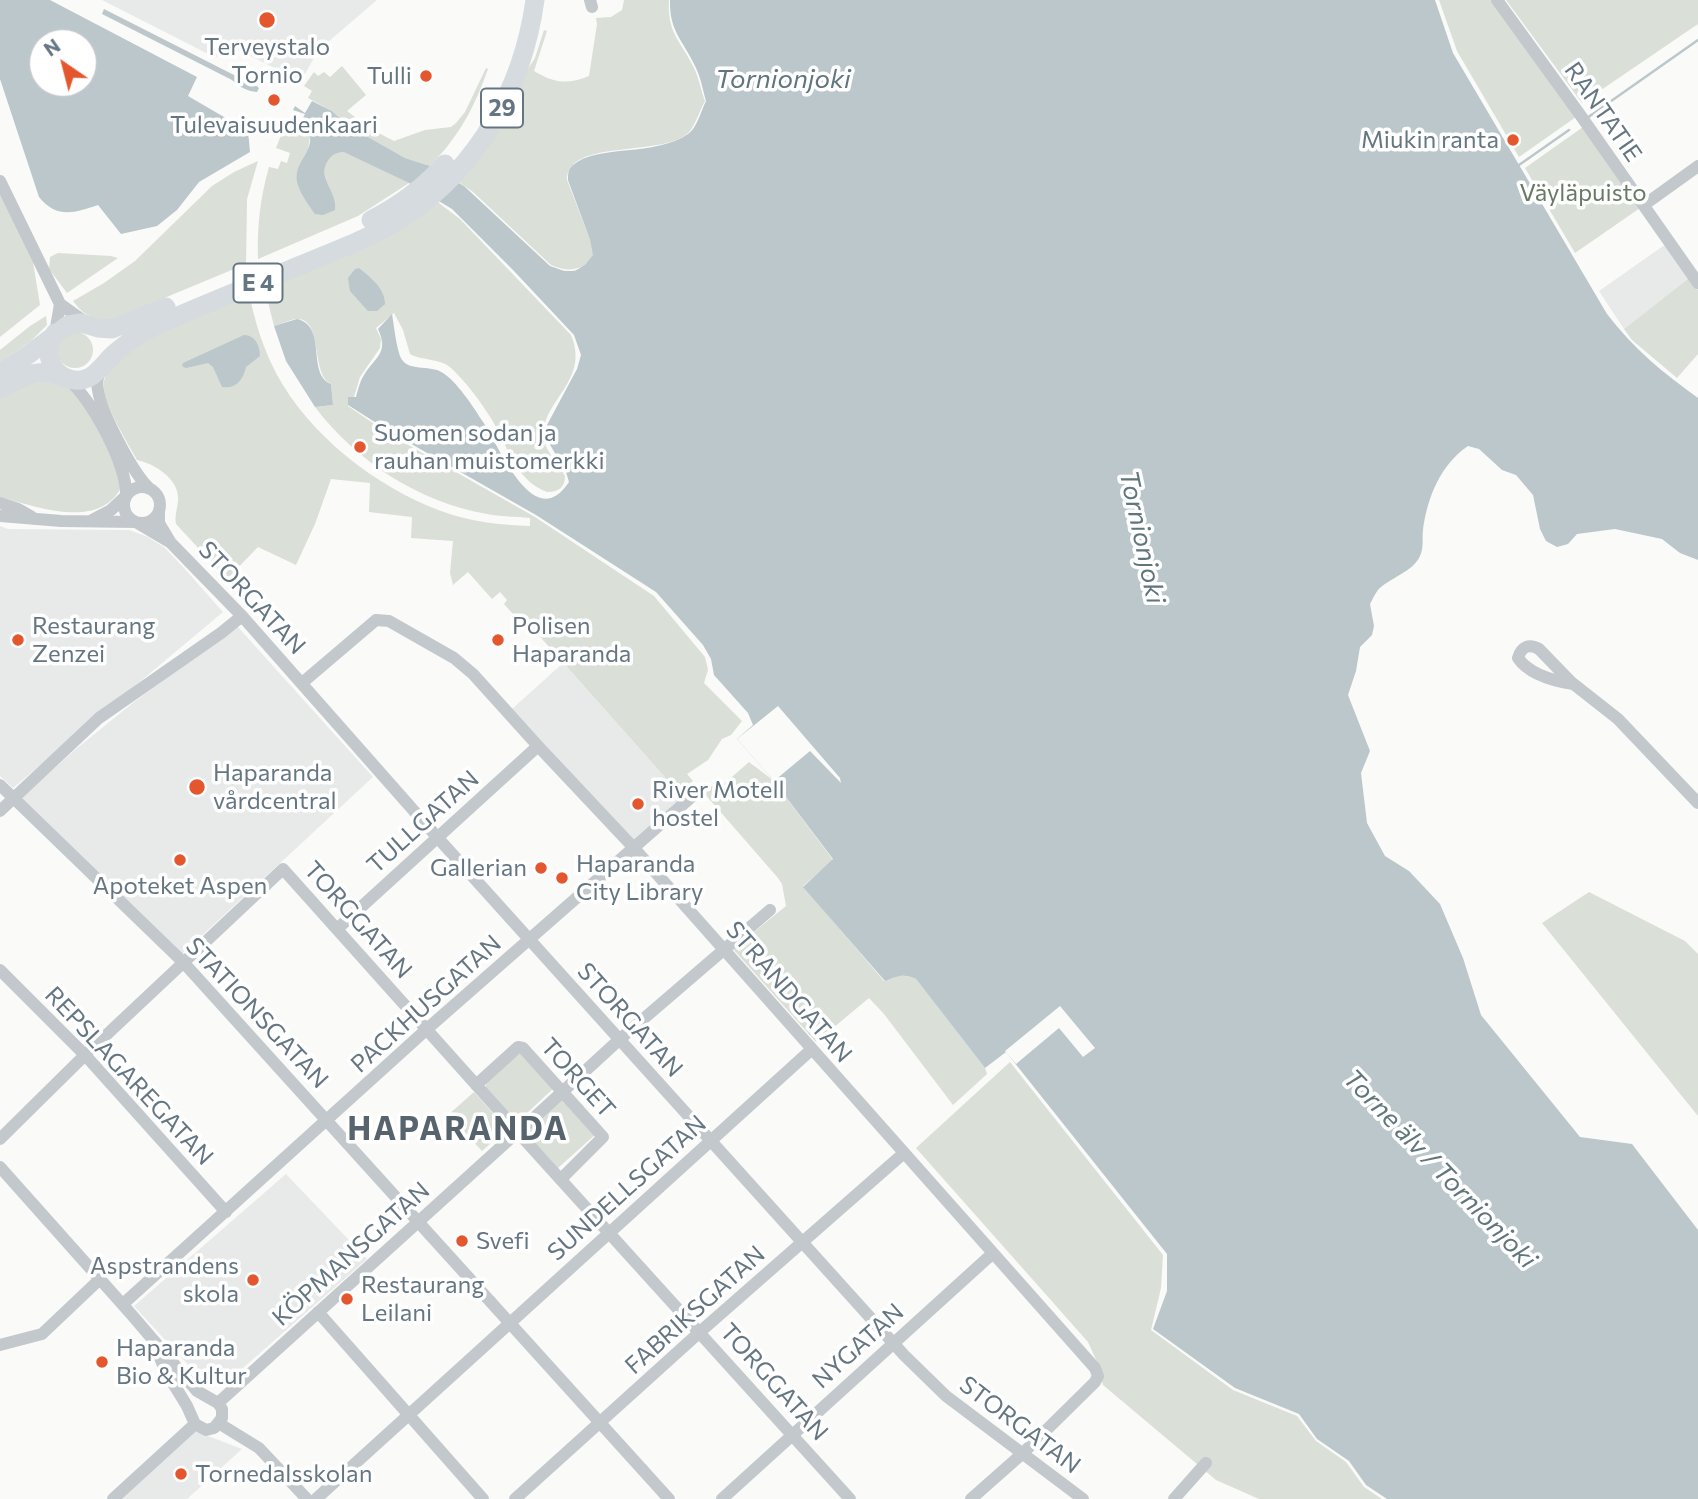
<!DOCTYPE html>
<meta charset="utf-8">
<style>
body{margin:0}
#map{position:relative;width:1698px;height:1499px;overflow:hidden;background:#fafaf8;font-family:Commissioner,sans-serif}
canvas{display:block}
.north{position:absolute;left:28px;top:28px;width:70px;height:70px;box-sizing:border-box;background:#fff;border:2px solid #c1c8cd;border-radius:50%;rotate:325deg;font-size:19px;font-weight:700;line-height:28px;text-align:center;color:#657683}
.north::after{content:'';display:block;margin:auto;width:24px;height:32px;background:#e4572e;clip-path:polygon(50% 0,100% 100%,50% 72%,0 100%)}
</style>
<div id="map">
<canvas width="1698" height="1499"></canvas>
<div class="north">N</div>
</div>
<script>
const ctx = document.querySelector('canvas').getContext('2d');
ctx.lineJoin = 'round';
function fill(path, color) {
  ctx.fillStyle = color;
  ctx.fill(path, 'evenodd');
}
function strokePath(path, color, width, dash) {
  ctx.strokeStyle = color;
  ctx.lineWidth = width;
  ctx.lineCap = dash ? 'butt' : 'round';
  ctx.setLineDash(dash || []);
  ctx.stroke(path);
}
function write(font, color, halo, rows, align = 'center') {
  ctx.font = font + ' Commissioner,sans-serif';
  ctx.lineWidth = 7;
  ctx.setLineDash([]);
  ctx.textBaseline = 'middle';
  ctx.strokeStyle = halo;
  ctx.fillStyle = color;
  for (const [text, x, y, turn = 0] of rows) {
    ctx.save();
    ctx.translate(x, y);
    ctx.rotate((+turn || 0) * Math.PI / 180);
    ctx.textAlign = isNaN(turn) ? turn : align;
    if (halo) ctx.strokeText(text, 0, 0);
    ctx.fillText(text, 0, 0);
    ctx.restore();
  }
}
fill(new Path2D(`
 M102,0H377L328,42L314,58L301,81L224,43L216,58Z
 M1666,244L1689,278L1624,329L1599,291Z
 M0,526L8,529L129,530L148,537L165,548L184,568L223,612L13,788L0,776Z
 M237,626L373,777L182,954L21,798L76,749L134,702Z
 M563,663L687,802L636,844L512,709Z
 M286,1174L367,1259L227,1382L218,1378L203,1381L134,1306Z
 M195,1431L242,1449L187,1499H121Z`), '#e8e9e9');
fill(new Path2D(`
 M624,0H669C667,34 681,41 694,68C699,78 701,91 705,101C700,110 696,123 690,131C665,159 567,137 567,180L588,234L568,180L569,170L583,159L648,149L667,339L550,266C562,271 571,274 582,267C570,271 563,270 551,265L473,192L456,180L535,58L544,30L547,31L534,71C554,83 567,85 589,76L597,24L596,18L611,17L622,10Z
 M1439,0H1491L1576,117L1519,157L1457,51Z
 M1506,0H1698V24L1582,103Z
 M342,66L366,95L347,111L369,128L394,141L425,130L451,127L456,123L465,112L486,68L488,69C474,108 460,135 430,166L405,158L347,125L332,111L308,98L312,91L304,86L314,72L318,76L324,72L330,77Z
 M293,126L310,136L308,150L336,203C328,187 311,153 344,151L409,183L358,216L258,259C257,227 260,198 269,167L278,169L281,161L287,163L290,153L276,148L283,130L289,133Z
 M1583,127L1640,208L1575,253L1525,168Z
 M258,161L247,199L246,264L109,321C91,317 85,317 73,301L104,283L135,261L212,186L234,172Z
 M0,193L33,262L40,305L0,337Z
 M435,200L460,219L571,335C591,382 539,402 544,438C545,451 559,465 565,476C565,488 558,492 547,492C515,480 508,446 492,420C481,402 466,382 451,368C440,358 422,361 410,354L403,330L394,313L376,328L381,339L380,348L360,377L354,397H348V406L389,434L535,517L654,596L705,657L708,670L704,683L742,721L731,735L722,739L708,760L687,774L693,781L679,793L526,621L522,624L504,604L507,600L500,592L492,599L468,572L453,585L450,573L453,541L411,538L412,517L369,512L370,483L331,479L315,524L296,565L258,547L227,579L176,524C174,514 179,506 178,496C177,478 153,463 137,460C128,443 100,400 104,381C114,342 215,307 249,292C254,320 263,348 276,373C309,435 376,487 441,511C470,522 500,525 530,526V518C515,516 501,517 487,514C419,502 357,462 315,407L333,405L331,384C310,374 324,317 296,319C289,320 281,324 274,326L268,302H263L260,288Z
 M58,253L111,256L118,258L67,293L49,269L50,257Z
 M1689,278L1698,290V354L1677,378L1632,340L1624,329Z
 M46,316L47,325L30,342L0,362V350L30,326Z
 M57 350a18 18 0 1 1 36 0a18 18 0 1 1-36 0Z
 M33,379C41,380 53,380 60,383C87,394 115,461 121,488C98,530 37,507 0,497V396Z
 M749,762L774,781L833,860L803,886L884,981C896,976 904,973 916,979L985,1068L987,1074L953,1105L884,1014L869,998L816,1042L733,949L786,906L782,884L778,878L704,793L712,786L717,790Z
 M1589,892L1685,941L1698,954V1116L1542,923Z
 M522,1052L555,1087L527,1113L511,1115L486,1090V1080Z
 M1010,1062L1163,1255L1161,1288L1151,1330L1233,1390L1297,1416L1316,1441L1346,1462L1364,1487L1382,1499H1259L1216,1480L1103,1385L1097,1362L1088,1342L916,1148Z
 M474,1092L507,1129L482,1151L448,1115Z
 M563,1098L596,1134L558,1168L530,1137V1129Z`), '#dadfd7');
fill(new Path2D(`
 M0,0H50L197,77L188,96L248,131L250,152L199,182L177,210L157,226L121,234L98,205C74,213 57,219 39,197L0,79ZM42,42H84V84H42Z
 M670,0H1435L1453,53L1607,314C1633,348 1663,373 1698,398V560L1680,553L1662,539L1615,529L1577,534L1568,544L1557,547L1546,541L1540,529L1533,495L1516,475L1502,470L1479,449L1468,446C1441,464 1427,498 1423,530C1422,539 1424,547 1420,556C1413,572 1389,578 1378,590C1375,594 1372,600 1370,604L1374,626L1372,635L1360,647L1356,671L1348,695L1370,751L1361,773L1367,823L1385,856L1409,871L1440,904L1463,958L1481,1015L1580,1137L1632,1144L1698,1230V1499H1387L1366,1485L1349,1461L1317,1439L1299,1414L1235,1388L1153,1329L1167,1291V1254L1006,1052L985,1068L916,979C904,973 897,976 885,981L803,887L833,859L774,781L737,739L753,725L748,713L714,675L711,659L703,645L656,592L536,515L392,433L348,405V397H356C358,390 360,381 364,375C376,356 389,353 378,329L392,314C394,325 397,355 403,361C411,371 432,365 443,373C456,381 473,406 481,419C497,440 533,537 569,482L566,472L546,438L547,425L577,369L581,355L574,335L513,270L452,209L409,183L344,152C337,152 333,154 329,159C315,177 338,191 335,210L323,215L315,214C308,204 294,186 297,173C299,160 312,151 310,136L298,128L305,114L293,110L295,106L305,113L312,101L332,111L347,125L405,158L430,166L464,186L550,266L564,271H575L585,265L593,255L590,239L568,180C568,174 568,169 573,165C598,144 655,157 688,134C697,128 701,111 706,101C703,91 701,78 696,68C684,41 669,32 670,0Z
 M104,9L234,75L245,76L259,88L257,92C246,91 240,87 232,80L102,14Z
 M359,268C370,277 385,288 385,304L377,311H368L350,291L348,278L355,269Z
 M297,319C328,326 306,374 331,384L333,405L315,407L286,361L274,326Z
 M244,335C255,335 260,346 260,356L246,367C243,380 236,389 222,387L213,367L208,363L186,368L182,366L183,363Z`), '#bbc7cb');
fill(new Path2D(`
 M778,706L840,778L841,783L810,751L774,781L737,739Z
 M1060,1006L1095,1048L1083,1057L1059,1028L1016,1064L1005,1051Z`), '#fafaf8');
strokePath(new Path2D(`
 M1587,118L1698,40
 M1519,165L1569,130`), '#bbc7cb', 2.5);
strokePath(new Path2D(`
 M590,0L592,7
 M1497,0L1581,116L1698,283
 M0,181L60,304
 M1644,205L1698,166
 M55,333L60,304L88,324
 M101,368C98,375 96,382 98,390C101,412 133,474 150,489
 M68,380C91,397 128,467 126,496L111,510L92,520
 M124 505a18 18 0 1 1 36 0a18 18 0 1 1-36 0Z
 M0,503L18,509L32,517
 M159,510V523L171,543L242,616L437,837L904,1355L946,1396L1083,1499
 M0,516L61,521L136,522L168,541
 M302,683L376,620L389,621L454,658L473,674L538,746L633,847L1095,1368L1098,1376L1095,1382L1023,1453L971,1499
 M1573,684C1554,681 1529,674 1518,658C1521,647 1529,643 1539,649L1571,682L1618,719L1698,803
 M0,785L184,963L669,1499
 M0,811L99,718L221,633L242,616
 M337,929L538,746
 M0,970L85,1055L226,1212
 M476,1085L518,1047L523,1048L603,1137L561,1179
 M524,1127L620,1039L770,910
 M523,1138L850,1499
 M0,1139L85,1055L283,869L513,1126
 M0,1167L131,1314L197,1391L218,1403L222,1409V1418L214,1428L206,1430L195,1424L187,1406L165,1370L154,1343
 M123,1304L427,1029L696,793
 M318,1312L483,1499
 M0,1345L42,1334L100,1279
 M218,1403L512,1137
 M220,1424L259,1448L307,1499
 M113,1499L195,1424
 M316,1499L812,1049
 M515,1499L701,1331L904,1153
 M722,1499L992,1254
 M1174,1499L1206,1463`), '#c3c8cc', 12);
strokePath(new Path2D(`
 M371,220C399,206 424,187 445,164
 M55,333C50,341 47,350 50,359C55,377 74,385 90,377C99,372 106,361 114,354C125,344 137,336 150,328C202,305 255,284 308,262C340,249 374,236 404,217C479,167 523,87 535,0
 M0,373L28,355L68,325L81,323L98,328L112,329L166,307
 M0,389C22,377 40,366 63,377`), '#d6dbdf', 19);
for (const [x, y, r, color] of [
 [267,20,9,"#e4572e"],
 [426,76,7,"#e4572e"],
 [274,100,7,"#e4572e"],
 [1513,140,7,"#e4572e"],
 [360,447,7,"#e4572e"],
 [18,640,7,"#e4572e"],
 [498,640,7,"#e4572e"],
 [197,787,9,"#e4572e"],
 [638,804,7,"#e4572e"],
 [180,860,7,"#e4572e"],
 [541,868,7,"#e4572e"],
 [562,878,7,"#e4572e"],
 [462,1241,7,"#e4572e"],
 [253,1280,7,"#e4572e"],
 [347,1299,7,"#e4572e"],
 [102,1362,7,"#e4572e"],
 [181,1474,7,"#e4572e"]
]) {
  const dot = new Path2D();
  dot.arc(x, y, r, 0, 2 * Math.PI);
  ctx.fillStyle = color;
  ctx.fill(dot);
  strokePath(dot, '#fff', 2.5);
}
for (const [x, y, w] of [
 [502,108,42],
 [258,283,49]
]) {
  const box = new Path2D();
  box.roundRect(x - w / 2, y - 19.5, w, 39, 5);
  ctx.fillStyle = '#fff';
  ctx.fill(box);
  strokePath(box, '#657683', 2);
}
write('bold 23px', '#657683', null, [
 ["29",502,108],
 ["E 4",258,283]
]);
write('24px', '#657683', '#fff', [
 ["Terveystalo",267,47,"center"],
 ["Tornio",267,75,"center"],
 ["Tulli",412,76,"right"],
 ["Tulevaisuudenkaari",274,125,"center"],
 ["Miukin ranta",1499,140,"right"],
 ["Suomen sodan ja",374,433],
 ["rauhan muistomerkki",374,461],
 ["Restaurang",32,626],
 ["Zenzei",32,654],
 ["Polisen",512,626],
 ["Haparanda",512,654],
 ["Haparanda",213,773],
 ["vårdcentral",213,801],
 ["River Motell",652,790],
 ["hostel",652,818],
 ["Haparanda",576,864],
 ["City Library",576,892],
 ["Gallerian",527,868,"right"],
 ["Apoteket Aspen",180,886,"center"],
 ["Svefi",476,1241],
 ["Aspstrandens",239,1266,"right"],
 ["skola",239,1294,"right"],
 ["Restaurang",361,1285],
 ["Leilani",361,1313],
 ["Haparanda",116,1348],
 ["Bio & Kultur",116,1376],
 ["Tornedalsskolan",195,1474]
], 'left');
write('24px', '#657683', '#fff', [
 ["RANTATIE",1603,112,55],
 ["STORGATAN",252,598,47],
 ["TULLGATAN",423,822,-42],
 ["TORGGATAN",358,920,48],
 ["STRANDGATAN",789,992,49],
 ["PACKHUSGATAN",426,1004,-42],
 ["STATIONSGATAN",257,1013,47],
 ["STORGATAN",630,1020,48],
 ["REPSLAGAREGATAN",129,1076,47],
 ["TORGET",578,1078,48],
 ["SUNDELLSGATAN",627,1188,-42],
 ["KÖPMANSGATAN",351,1254,-42],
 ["FABRIKSGATAN",695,1310,-42],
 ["NYGATAN",858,1346,-42],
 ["TORGGATAN",774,1382,48],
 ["STORGATAN",1020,1425,37]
]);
write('24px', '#687a64', '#fff', [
 ["Väyläpuisto",1583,193]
]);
write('italic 26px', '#60757c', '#fff', [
 ["Tornionjoki",783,79],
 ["Tornionjoki",1142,537,78],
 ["Torne älv / Tornionjoki",1440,1169,46]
]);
ctx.letterSpacing = '2px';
write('bold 32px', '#57646e', '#fff', [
 ["HAPARANDA",458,1129]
]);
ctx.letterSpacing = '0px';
</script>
